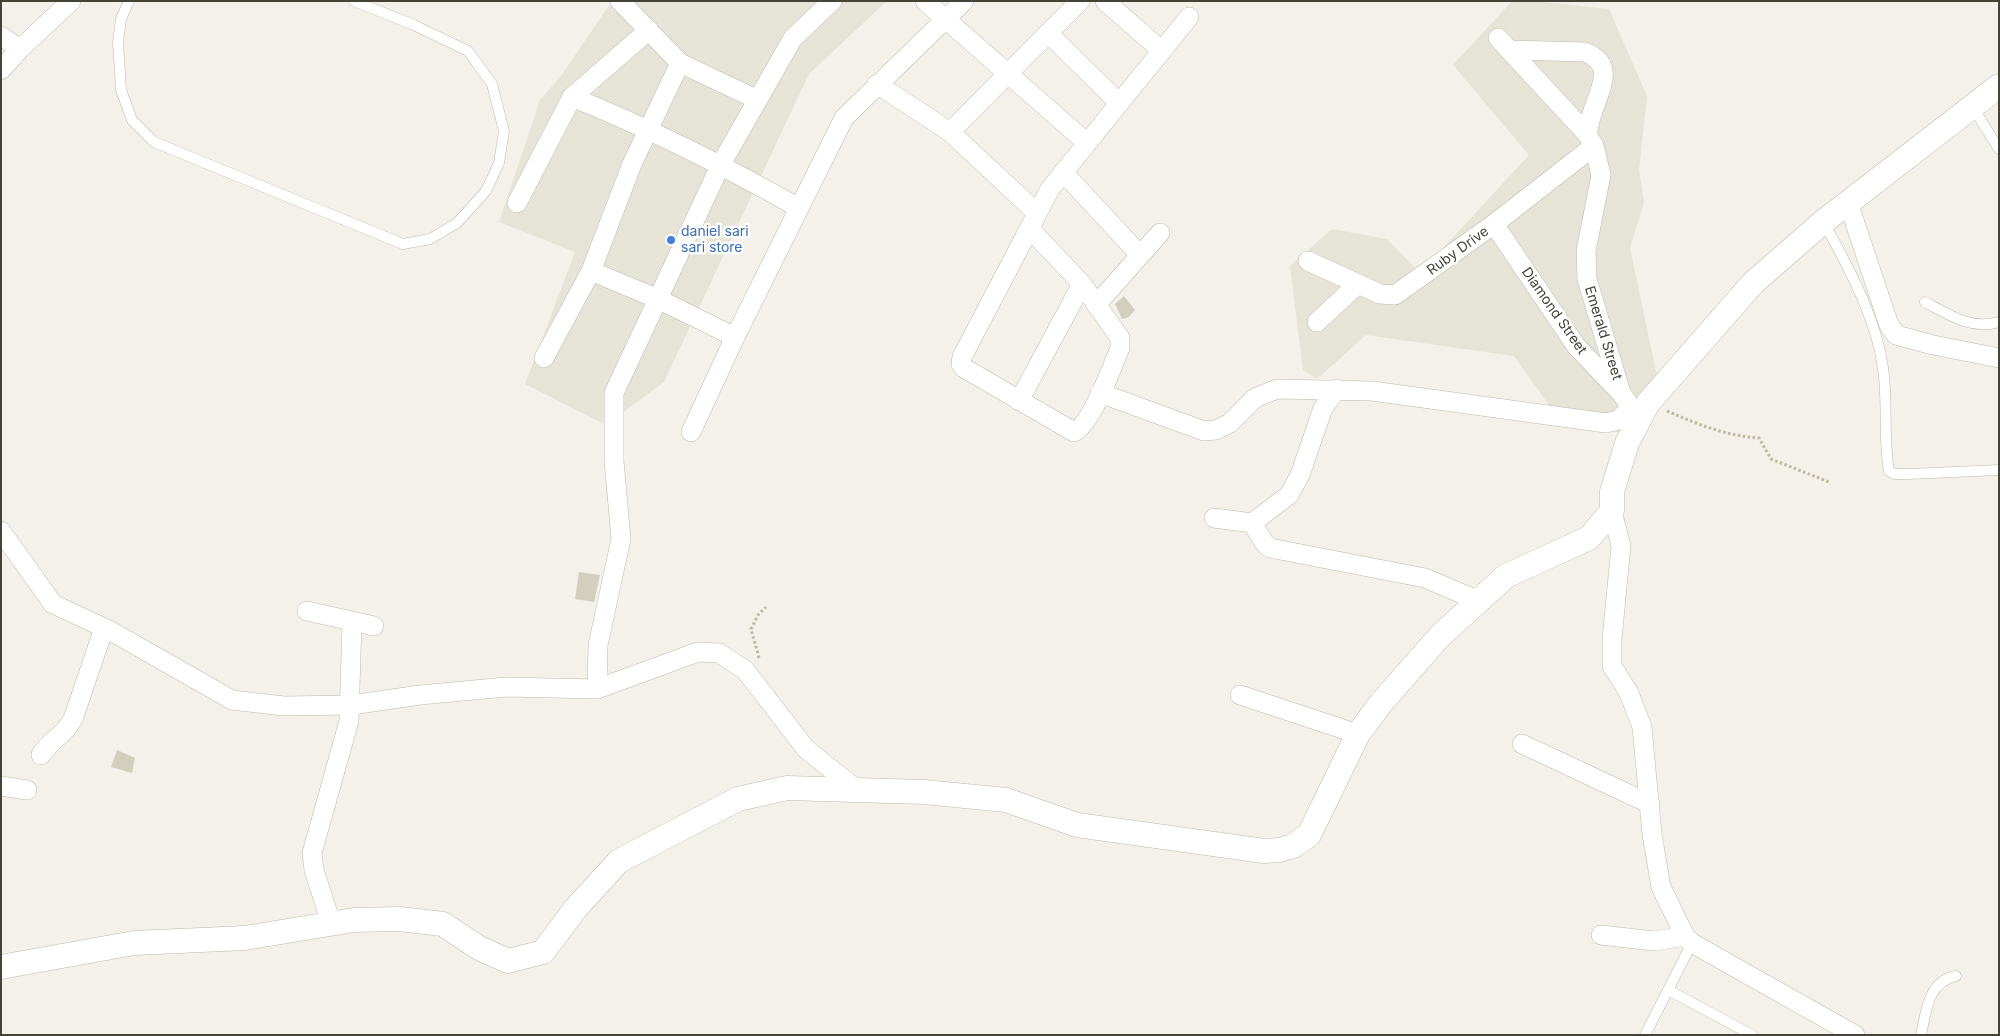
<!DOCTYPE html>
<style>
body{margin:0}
#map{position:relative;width:2000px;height:1036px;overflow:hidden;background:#f3f1e9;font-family:Inter,sans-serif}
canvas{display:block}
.frame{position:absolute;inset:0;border:2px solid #454238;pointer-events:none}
</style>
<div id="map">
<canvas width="2000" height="1036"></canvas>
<div class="frame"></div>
</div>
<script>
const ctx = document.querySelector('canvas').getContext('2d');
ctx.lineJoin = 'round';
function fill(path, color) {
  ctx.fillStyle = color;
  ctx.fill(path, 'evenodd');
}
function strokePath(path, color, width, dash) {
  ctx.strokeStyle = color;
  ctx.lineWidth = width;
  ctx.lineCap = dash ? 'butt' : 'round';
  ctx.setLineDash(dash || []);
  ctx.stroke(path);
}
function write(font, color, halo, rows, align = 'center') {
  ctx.font = font + ' Inter,sans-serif';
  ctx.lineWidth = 5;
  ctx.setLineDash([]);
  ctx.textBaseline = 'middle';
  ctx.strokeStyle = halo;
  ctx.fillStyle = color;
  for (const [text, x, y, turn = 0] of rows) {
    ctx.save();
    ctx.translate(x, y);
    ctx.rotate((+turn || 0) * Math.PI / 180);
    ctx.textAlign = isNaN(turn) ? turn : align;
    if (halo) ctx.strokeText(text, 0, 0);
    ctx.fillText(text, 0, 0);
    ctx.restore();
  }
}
fill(new Path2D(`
 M612,1H887L809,74L664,382L606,425L525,384L575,252L499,222L540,100L561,76Z
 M1512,1H1535L1609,9L1647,96L1639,170L1644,202L1630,248L1658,381L1619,433L1549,405L1514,356L1366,335L1317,379L1303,370L1290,266L1332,229L1387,239L1420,273L1529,155L1453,65Z`), '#e6e4d7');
fill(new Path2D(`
 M1124,296L1135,310L1129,317L1122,319L1115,304Z
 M579,572L600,575L594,602L575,599Z
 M117,750L135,758L132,773L111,767Z`), '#d3cfbf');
const service = new Path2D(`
 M129,1L121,19L118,42L121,90L132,120L154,142L403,244L430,239L457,223L486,191L499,163L504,131L492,84L468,51L414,25L354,1
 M1972,106L1999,149
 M1824,222C1848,268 1876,316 1883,368C1888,402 1883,438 1889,471L1894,474H1909L1999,470
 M1925,302C1949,315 1971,330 1999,322
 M1670,991L1752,1035
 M1645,1035L1692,943
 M1921,1035C1926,1012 1928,981 1956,976`);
const minor = new Path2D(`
 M620,1L680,63L758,100
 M925,1L1087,143
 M1105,1L1162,51
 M1048,33L1119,103
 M1,36L20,49
 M1498,38L1587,134L1594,146L1601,175L1586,251L1587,279L1621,393L1638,417
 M1510,50L1585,52C1616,64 1600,89 1593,111C1590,118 1589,126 1587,134
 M1,70L20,49L71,1
 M877,84L950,132L1037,213
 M572,97C653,130 723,165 799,208
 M950,132L1080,1
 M1063,172L1139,254
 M1848,202L1889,325L1896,335L1933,345L1999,358
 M517,203L572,97L649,30
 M1494,224L1576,346L1618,390
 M1030,229L1082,284L1120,338V348C1112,367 1091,425 1074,432L964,368L961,364L962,357L1050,189L1189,17
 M1308,261L1380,294L1395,295L1494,224L1594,146
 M591,271L658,299L735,337
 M1096,305L1160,233
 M1317,322L1358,284
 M544,358L591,271L632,164L680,63
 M1100,393L1204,431L1216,430L1230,423L1255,398L1277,389L1372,391L1606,423L1618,420L1630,409
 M1019,401L1082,284
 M691,432L735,337L844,118L964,1
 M1612,511L1621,546L1612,639V666L1629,693L1642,727L1652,834L1661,887L1685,936L1692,943L1855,1035
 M1214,518L1252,523L1265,544L1270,548L1425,578L1479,601
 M1252,523L1289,495L1300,475L1323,408L1337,389
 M1,531L53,604L109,630L232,700L284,706L351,705L420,695L506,687L597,689L698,652L719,653L745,670L806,749L857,790
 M307,611L374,626
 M597,689L598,645L621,539L614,461V393L721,164L793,38L832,1
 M1240,695L1358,734
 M1522,744L1650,804
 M41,755C50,740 65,735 73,719L104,628
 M1,786L27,790
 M331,923L314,870L312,853L349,721L352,621
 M1601,935L1654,941L1685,936`);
const tertiary = new Path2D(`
 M1,967L134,943L245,938L354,920L399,919L443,924L479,948L508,961L543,952L576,908L619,861L738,799L787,788L924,792L1006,800L1077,825L1264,851L1279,850L1293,846L1309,835L1358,734L1381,703L1440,636L1506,576L1589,538L1612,511V492L1627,443L1648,403L1753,283L1823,222L1999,86`);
strokePath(service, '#bdbaac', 11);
strokePath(minor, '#bdbaac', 20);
strokePath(tertiary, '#bdbaac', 25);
strokePath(new Path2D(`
 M1667,411C1697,424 1726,436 1759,438L1771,459L1829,482
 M759,658L751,629L758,615L766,607`), '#beb89f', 3, [2.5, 2.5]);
strokePath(service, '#fff', 10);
strokePath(minor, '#fff', 19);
strokePath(tertiary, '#fff', 24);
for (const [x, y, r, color] of [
 [671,240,5,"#3f7fe0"]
]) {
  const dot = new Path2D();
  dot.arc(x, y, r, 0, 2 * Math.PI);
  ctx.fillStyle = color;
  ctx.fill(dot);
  strokePath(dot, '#fff', 2);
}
write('14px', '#366cbe', '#fff', [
 ["daniel sari",681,232],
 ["sari store",681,248]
], 'left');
write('14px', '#454238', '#fff', [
 ["Ruby Drive",1458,251,-36],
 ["Diamond Street",1554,311,55],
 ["Emerald Street",1603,333,73]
]);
</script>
